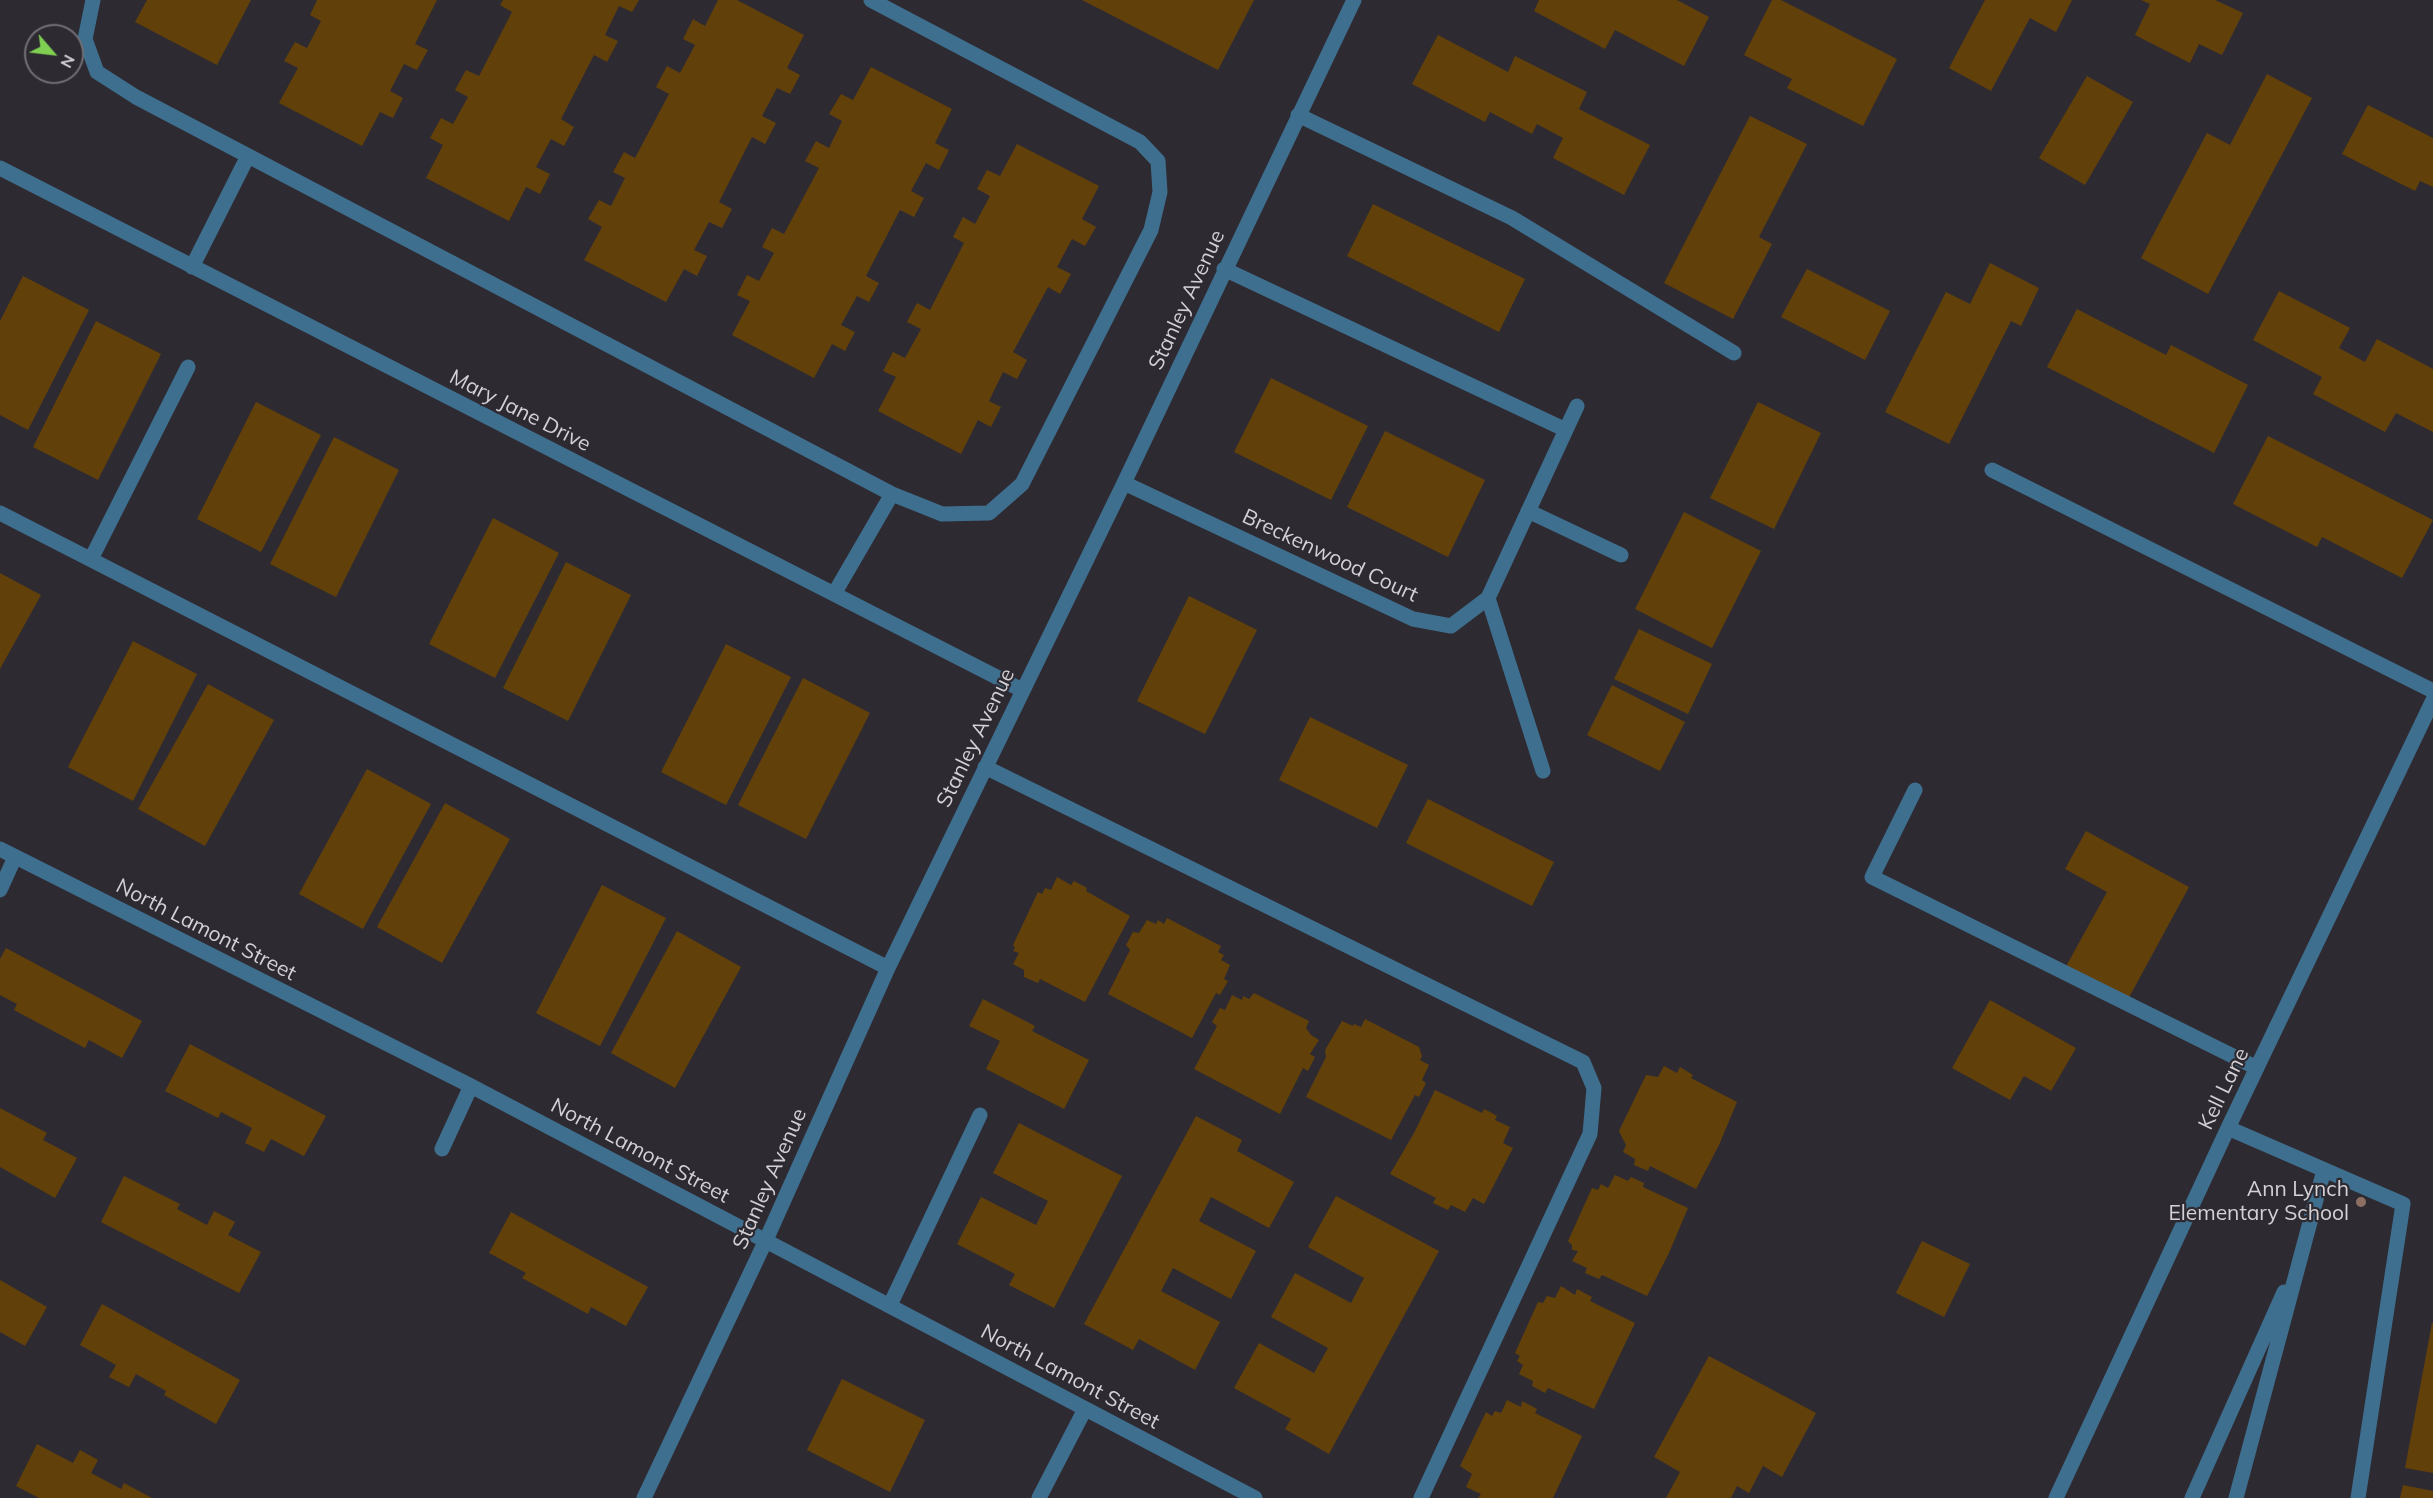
<!DOCTYPE html>
<style>
body{margin:0}
#map{position:relative;width:2433px;height:1498px;overflow:hidden;background:#2e2a32;font-family:Mulish,sans-serif}
canvas{display:block}
.north{position:absolute;left:24px;top:24px;width:60px;height:60px;box-sizing:border-box;background:#2e2a32;border:2px solid #706d74;border-radius:50%;rotate:118deg;font-size:16px;font-weight:700;line-height:24px;text-align:center;color:#d3d1d6}
.north::after{content:'';display:block;margin:auto;width:21px;height:27px;background:#7fd052;clip-path:polygon(50% 0,100% 100%,50% 72%,0 100%)}
</style>
<div id="map">
<canvas width="2433" height="1498"></canvas>
<div class="north">N</div>
</div>
<script>
const ctx = document.querySelector('canvas').getContext('2d');
ctx.lineJoin = 'round';
function fill(path, color) {
  ctx.fillStyle = color;
  ctx.fill(path, 'evenodd');
}
function strokePath(path, color, width, dash) {
  ctx.strokeStyle = color;
  ctx.lineWidth = width;
  ctx.lineCap = dash ? 'butt' : 'round';
  ctx.setLineDash(dash || []);
  ctx.stroke(path);
}
function write(font, color, halo, rows, align = 'center') {
  ctx.font = font + ' Mulish,sans-serif';
  ctx.lineWidth = 4.5;
  ctx.setLineDash([]);
  ctx.textBaseline = 'middle';
  ctx.strokeStyle = halo;
  ctx.fillStyle = color;
  for (const [text, x, y, turn = 0] of rows) {
    ctx.save();
    ctx.translate(x, y);
    ctx.rotate((+turn || 0) * Math.PI / 180);
    ctx.textAlign = isNaN(turn) ? turn : align;
    if (halo) ctx.strokeText(text, 0, 0);
    ctx.fillText(text, 0, 0);
    ctx.restore();
  }
}
fill(new Path2D(`
 M147,0H251L217,65L135,22Z
 M317,0H437L415,44L428,50L417,70L404,64L390,91L403,98L393,118L380,112L362,146L279,103L298,68L284,61L295,42L307,48L321,21L310,15Z
 M503,0H639L632,12L619,6L605,35L618,41L607,62L594,55L561,119L574,127L564,146L551,139L536,167L550,174L540,194L526,187L509,221L426,178L443,145L430,138L441,118L453,124L468,97L455,90L466,70L479,76L512,12L500,5Z
 M718,0H737L804,35L787,68L800,75L790,94L777,88L762,116L776,123L765,144L752,137L719,202L732,209L722,228L709,222L694,250L707,256L697,276L684,269L666,302L584,260L602,227L588,219L599,200L611,206L625,178L613,172L624,152L635,158L669,94L656,87L667,66L680,73L695,45L683,39L693,19L705,26Z
 M1082,0H1254L1218,70Z
 M1539,0H1677L1709,17L1684,66L1615,30L1605,49L1534,11Z
 M1772,0H1781L1897,59L1863,126L1787,88L1792,79L1744,55Z
 M1985,0H2072L2056,32L2030,18L1991,91L1949,68Z
 M2141,0H2215L2243,13L2222,55L2199,44L2190,63L2135,35L2150,4Z
 M1438,35L1508,72L1515,56L1587,92L1579,109L1650,145L1624,195L1553,158L1563,138L1537,124L1532,134L1490,112L1485,122L1412,84Z
 M871,67L952,109L935,143L949,150L939,170L926,163L911,191L924,198L914,217L900,210L866,276L879,283L869,302L857,296L841,325L855,332L845,351L832,344L814,378L732,335L750,301L737,295L747,275L759,281L774,253L762,247L772,228L784,234L819,168L805,161L816,141L829,148L842,121L829,114L841,94L853,100Z
 M2267,74L2312,98L2208,294L2141,258L2207,133L2230,145Z
 M2087,76L2133,102L2085,185L2039,158Z
 M2368,105L2433,138V187L2420,181L2415,191L2342,154Z
 M1750,116L1807,144L1759,237L1772,244L1733,319L1664,283Z
 M1017,144L1099,186L1082,219L1096,227L1085,246L1072,239L1057,267L1071,274L1060,294L1048,287L1013,352L1027,360L1017,379L1003,372L989,401L1001,407L991,427L978,420L961,454L878,411L896,377L883,371L893,352L905,358L921,329L907,322L917,303L930,310L964,243L953,237L963,217L975,224L990,196L977,189L987,170L1000,176Z
 M1373,204L1525,279L1499,332L1347,256Z
 M1990,263L2039,288L2021,326L2011,321L1949,444L1885,412L1946,292L1970,304Z
 M1807,269L1890,311L1865,360L1781,317Z
 M23,276L89,310L28,430L0,415V321Z
 M2279,291L2350,328L2339,348L2365,362L2377,339L2433,369V432L2396,413L2385,432L2313,394L2322,377L2253,340Z
 M2077,309L2166,355L2171,345L2248,385L2214,453L2047,367Z
 M96,321L161,354L98,480L33,447Z
 M1271,378L1368,426L1331,500L1234,452Z
 M256,402L321,435L261,552L197,519Z
 M1758,402L1821,433L1774,529L1710,498Z
 M1385,431L1485,480L1448,557L1347,507Z
 M2268,436L2433,520L2402,578L2322,537L2317,547L2233,504Z
 M334,437L399,470L336,597L270,564Z
 M1684,512L1761,551L1712,648L1635,609Z
 M493,518L559,553L495,678L429,644Z
 M566,562L631,595L568,721L503,688Z
 M0,573L41,595L0,669Z
 M1189,596L1257,630L1205,734L1137,701Z
 M1639,629L1712,664L1688,714L1614,679Z
 M133,641L197,674L133,801L68,767Z
 M726,644L791,677L726,805L661,772Z
 M803,678L870,713L806,839L738,805Z
 M208,684L274,720L205,846L138,809Z
 M1612,685L1685,722L1660,771L1587,735Z
 M1310,717L1408,765L1377,828L1279,780Z
 M367,769L431,804L363,929L299,894Z
 M1428,799L1554,862L1532,906L1406,843Z
 M445,803L510,839L442,963L377,927Z
 M2086,831L2189,887L2126,1003L2064,970L2107,892L2065,869Z
 M1057,877L1071,885L1074,881L1087,888L1086,891L1130,916L1085,1002L1040,979L1038,983L1024,977V970L1013,964L1019,953L1013,951L1015,948L1013,945L1038,892L1042,894L1045,888L1051,890Z
 M602,885L666,918L600,1046L536,1013Z
 M1167,918L1221,946L1218,952L1224,955L1221,960L1230,965L1224,979L1228,981L1220,995L1216,993L1192,1038L1108,994L1130,950L1126,945L1133,932L1139,933L1147,920L1156,924L1158,920L1164,924Z
 M677,931L741,967L675,1088L611,1053Z
 M6,948L142,1021L122,1058L89,1040L85,1048L14,1010L17,1004L0,995V959Z
 M1254,993L1309,1021L1306,1028L1311,1035L1319,1040L1310,1054L1315,1057L1308,1071L1303,1068L1280,1114L1194,1069L1217,1026L1212,1022L1220,1008L1225,1010L1232,995L1242,1000L1243,996L1249,999Z
 M983,999L1035,1026L1032,1031L1089,1060L1064,1109L986,1069L1000,1041L969,1026Z
 M1990,1000L2076,1048L2051,1091L2024,1076L2010,1100L1952,1068Z
 M1365,1019L1419,1047L1422,1056L1420,1060L1429,1065L1422,1080L1426,1083L1419,1097L1415,1095L1391,1140L1306,1097L1326,1057L1325,1050L1342,1021L1353,1026L1354,1024L1361,1027Z
 M190,1044L326,1116L304,1156L271,1139L264,1152L245,1143L252,1128L221,1112L218,1118L165,1091Z
 M1664,1066L1677,1073L1680,1067L1693,1075L1691,1078L1737,1102L1719,1145L1696,1189L1650,1166L1648,1171L1634,1165L1635,1159L1623,1152L1626,1145L1619,1131L1646,1075L1658,1077Z
 M1435,1090L1482,1113L1484,1109L1490,1112L1497,1116L1495,1120L1510,1127L1503,1143L1513,1148L1484,1204L1473,1198L1465,1212L1451,1205L1448,1210L1433,1203L1436,1198L1390,1174L1414,1133Z
 M0,1108L47,1133L43,1140L77,1158L55,1198L0,1167Z
 M1196,1116L1242,1140L1237,1151L1294,1182L1269,1228L1211,1197L1199,1221L1256,1251L1231,1299L1173,1268L1161,1291L1220,1322L1195,1370L1139,1339L1133,1350L1084,1324Z
 M1019,1123L1122,1176L1054,1308L1009,1285L1015,1274L957,1244L981,1197L1036,1225L1048,1201L993,1173Z
 M1615,1175L1628,1181L1631,1177L1644,1183L1643,1187L1688,1208L1669,1253L1647,1296L1602,1275L1599,1279L1585,1273L1587,1268L1572,1261L1578,1251L1572,1250V1245L1568,1241L1592,1188L1598,1190L1601,1184L1608,1188Z
 M124,1176L180,1204L177,1209L207,1225L214,1211L235,1222L228,1235L261,1252L239,1293L101,1222Z
 M1336,1196L1439,1251L1329,1454L1285,1429L1291,1419L1234,1388L1259,1343L1314,1373L1328,1348L1271,1317L1295,1273L1351,1303L1364,1278L1308,1247Z
 M511,1212L648,1287L626,1326L591,1307L588,1314L522,1278L526,1273L489,1253Z
 M1922,1241L1970,1264L1944,1317L1896,1293Z
 M0,1280L47,1307L25,1346L0,1332Z
 M1561,1286L1575,1295L1577,1289L1592,1297L1590,1301L1635,1323L1594,1409L1548,1388L1545,1393L1532,1386L1533,1381L1519,1374L1523,1365L1517,1361L1520,1356L1515,1353L1538,1302L1543,1303L1547,1296L1555,1298Z
 M102,1304L240,1380L216,1424L164,1395L166,1391L136,1374L129,1387L109,1377L116,1365L80,1345Z
 M2432,1323H2433V1473L2405,1468Z
 M1709,1356L1816,1413L1782,1477L1763,1466L1749,1493L1737,1486L1731,1498H1666L1680,1472L1654,1457Z
 M842,1379L925,1420L890,1492L807,1450Z
 M1507,1400L1521,1407L1522,1401L1537,1409L1535,1413L1582,1436L1553,1498H1478L1481,1494L1466,1487L1472,1474L1460,1466L1486,1412L1492,1416L1495,1411L1501,1413Z
 M37,1444L73,1463L80,1450L98,1460L91,1473L121,1489L124,1483L152,1498H39L16,1486Z
 M2403,1485L2433,1491V1498H2400Z`), '#62400a');
strokePath(new Path2D(`
 M93,0L85,39L97,72L136,97L892,494L942,514L989,513L1022,484L1151,230L1160,192L1158,161L1140,142L871,0
 M1298,115L1512,218L1734,353
 M0,168L1022,690
 M192,267L248,156
 M1224,269L1566,430
 M1992,470L2433,691
 M1124,483L1413,619L1451,626L1488,598L1577,406
 M1528,511L1621,555
 M0,513L888,968
 M91,559L188,367
 M834,594L892,494
 M1488,598L1543,771
 M985,767L1583,1062L1594,1088L1590,1134L1421,1498
 M1915,790L1872,877L2257,1068
 M0,849L471,1086L1255,1498
 M0,890L15,857
 M2228,1128L2403,1204L2358,1498
 M442,1149L471,1086
 M890,1305L980,1115
 M644,1498L766,1240L888,968L1124,483L1354,0
 M1039,1498L1085,1409
 M2056,1498L2228,1128L2433,700
 M2192,1498L2284,1292
 M2236,1498L2324,1170`), '#3f6f8e', 15);
for (const [x, y, r, color] of [
 [2361,1202,6,"#8d6e63"]
]) {
  const dot = new Path2D();
  dot.arc(x, y, r, 0, 2 * Math.PI);
  ctx.fillStyle = color;
  ctx.fill(dot);
  strokePath(dot, '#2e2a32', 2);
}
write('21px', '#d3d1d6', '#2e2a32', [
 ["Stanley Avenue",1187,300,-65],
 ["Mary Jane Drive",520,411,27],
 ["Breckenwood Court",1330,556,25],
 ["Stanley Avenue",976,738,-64],
 ["North Lamont Street",206,930,27],
 ["Kell Lane",2224,1089,-64],
 ["North Lamont Street",640,1151,28],
 ["Stanley Avenue",770,1179,-66],
 ["North Lamont Street",1070,1377,28]
]);
write('21px', '#d3d1d6', '#2e2a32', [
 ["Ann Lynch",2349,1190],
 ["Elementary School",2349,1214]
], 'right');
</script>
